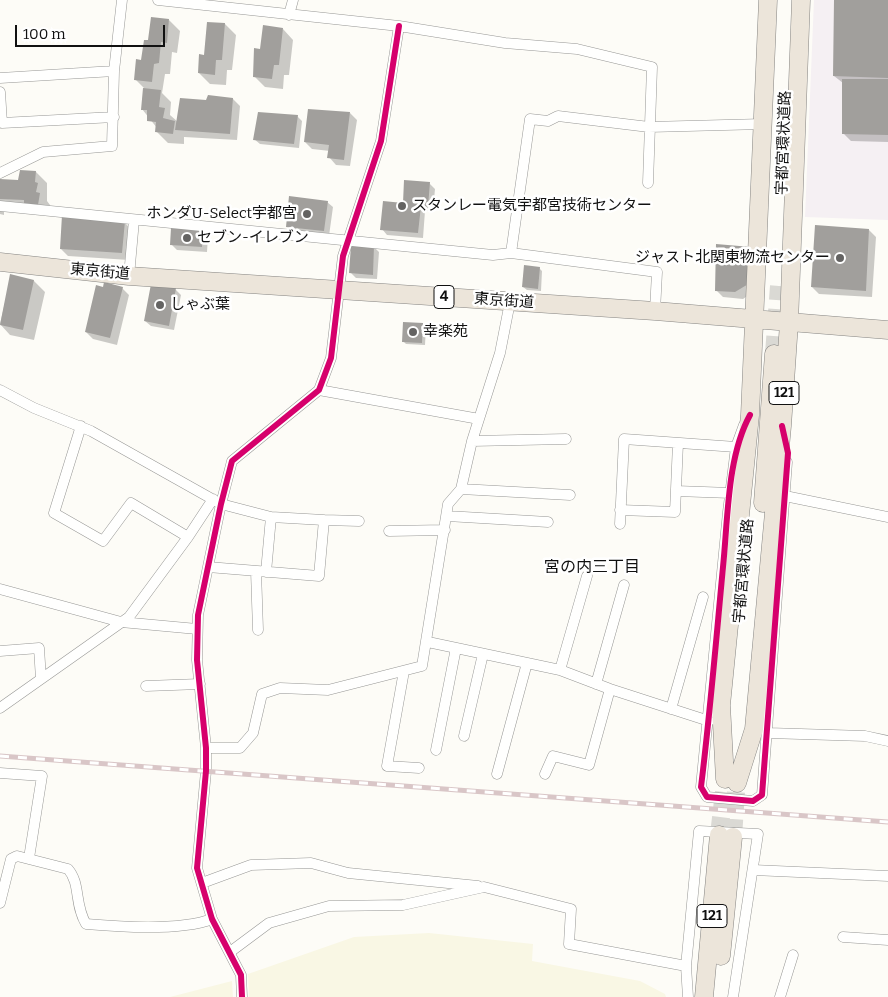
<!DOCTYPE html>
<meta charset="utf-8">
<style>
body{margin:0}
#map{position:relative;width:888px;height:997px;overflow:hidden;background:#fdfcf7;font-family:Bitter,serif}
canvas{display:block}
.scale{position:absolute;left:15px;top:25px;width:150px;height:22px;box-sizing:border-box;border:2px solid #111;border-top:0;padding-left:6px;font-size:15px;line-height:18px;white-space:nowrap;color:#111;-webkit-text-stroke:4px #fff;paint-order:stroke}
</style>
<div id="map">
<canvas width="888" height="997"></canvas>
<div class="scale">100 m</div>
</div>
<script>
const ctx = document.querySelector('canvas').getContext('2d');
ctx.lineJoin = 'round';
function fill(path, color) {
  ctx.fillStyle = color;
  ctx.fill(path, 'evenodd');
}
function strokePath(path, color, width, dash) {
  ctx.strokeStyle = color;
  ctx.lineWidth = width;
  ctx.lineCap = dash ? 'butt' : 'round';
  ctx.setLineDash(dash || []);
  ctx.stroke(path);
}
function write(font, color, halo, rows, align = 'center') {
  ctx.font = font + ' Bitter,"Noto Sans JP",serif';
  ctx.lineWidth = 5;
  ctx.setLineDash([]);
  ctx.textBaseline = 'middle';
  ctx.strokeStyle = halo;
  ctx.fillStyle = color;
  for (const [text, x, y, turn = 0] of rows) {
    ctx.save();
    ctx.translate(x, y);
    ctx.rotate((+turn || 0) * Math.PI / 180);
    ctx.textAlign = isNaN(turn) ? turn : align;
    if (halo) ctx.strokeText(text, 0, 0);
    ctx.fillText(text, 0, 0);
    ctx.restore();
  }
}
fill(new Path2D(`
 M814,0H888V220L805,217Z`), '#f5f0f3');
fill(new Path2D(`
 M429,933L533,944L532,961L640,981L665,994L666,997H249L248,974L354,937Z
 M232,981L233,997H170Z`), '#f9f7e4');
fill(new Path2D(`
 M835,0H888V142L851,141L844,134L843,83L834,76Z
 M169,20L180,31L177,53L172,52L170,74H165L162,93L171,102L170,115L178,122L207,102L233,99L240,106L237,140L184,137V144L168,143L157,132V128L142,109L144,88L135,79L149,41Z
 M208,23L225,24L236,35L232,70H227L226,85L210,84L199,73L206,56Z
 M283,29L293,40L289,75H284L283,89L265,87L254,76L261,51Z
 M350,113L357,120L350,166L336,165L329,157L330,151L312,149L305,142Z
 M297,116L302,121L299,148L260,144L254,139Z
 M36,172L47,183V201L50,205L49,216L4,209V215L0,214V181H19Z
 M429,183L435,189L433,211H425L423,238L387,235L382,229L404,204Z
 M327,202L333,207L329,236L293,232L287,226Z
 M124,222L131,229L129,260L68,256L61,249Z
 M869,230L876,237L872,297L819,294L812,287Z
 M202,231L208,236L207,252L177,250L172,245Z
 M374,247L379,252L377,279L356,278L351,273Z
 M758,255L756,290L743,299L723,297L716,290Z
 M539,268L542,271L541,291L527,290L523,287Z
 M11,276L34,281L45,292L34,340L10,335L0,324Z
 M152,285L176,290L181,295L174,330L151,326L145,321Z
 M122,288L129,295L117,345L93,339L86,332Z
 M423,324L426,327L425,345L406,344L403,341Z`), '#0003');
fill(new Path2D(`
 M834,0H888V78L833,76Z
 M151,17L169,19L167,43L161,42L159,63L154,64L152,82L134,80L136,59L141,60L144,40H148Z
 M207,22L225,23L222,60H216L215,75L198,73L199,54L204,55Z
 M263,25L283,28L279,65H274L272,79L253,77L254,48L260,49Z
 M842,79H888V135L842,134Z
 M143,88L161,90L159,107L165,108L163,118L175,121L173,134L155,132L156,122L147,121V110H141Z
 M208,95L233,98L230,134L175,130L180,98L206,100Z
 M308,109L350,112L344,160L327,158L329,145L304,142Z
 M258,112L298,115L294,144L253,140Z
 M20,170L36,171L35,182L38,183L36,192L40,193L38,205L24,203V200L0,199V179L18,180Z
 M404,180L430,182L428,207L421,206L418,233L380,230L383,201L403,203Z
 M289,196L328,201L324,231L286,227Z
 M62,215L125,221L122,253L60,249Z
 M815,225L869,229L866,291L811,287Z
 M171,228L203,230L202,247L170,245Z
 M716,244L751,247L750,283L735,292L715,291Z
 M351,245L374,246L373,275L349,273Z
 M524,265L540,267L538,289L522,287Z
 M10,274L34,280L23,330L0,325Z
 M104,282L123,287L110,338L85,332L96,285L103,287Z
 M151,284L176,288L169,326L144,321Z
 M403,322L423,323L422,343L402,342Z`), '#a19f9c');
strokePath(new Path2D(`
 M774,354L779,286
 M719,835L724,792
 M733,837L736,792`), '#dad9d4', 18, [18, 9]);
const minor = new Path2D(`
 M158,0L399,26L505,43L577,49L652,67L648,183
 M289,15L293,0
 M0,78L114,71
 M0,92L2,123L114,117
 M0,173L43,152L112,146L114,71L122,0
 M0,206L493,255L511,253L657,272L655,311
 M511,253L530,119L548,121L558,116L649,127L763,124
 M129,276L134,220
 M0,390L34,408L91,431L221,504L271,517L324,520
 M319,390L479,419
 M744,425L736,447L728,512L701,787L707,797L753,801L762,795L787,462
 M81,426L54,513L103,541L131,503L188,537
 M472,441L566,439
 M461,489L570,495
 M676,491L731,493
 M785,496L888,517
 M620,510L675,512L678,443
 M447,516L548,522
 M620,524L624,439L736,447
 M389,531L445,530
 M208,567L319,576L324,520L359,521
 M256,571L258,630
 M266,572L271,517
 M0,589L121,622L197,629
 M428,642L560,670L610,689L709,721
 M0,651L39,648L41,679
 M560,670L587,576
 M404,671L387,766L419,768
 M596,684L624,585
 M146,686L200,684
 M0,708L129,617L188,537L213,499
 M671,709L703,597
 M768,733L865,736L888,741
 M464,736L483,654
 M206,748H240L253,733L262,694L280,688L328,690L422,666L448,504L461,489L472,441L500,353L510,302
 M436,750L456,648
 M0,773L42,776L29,858
 M497,774L527,663
 M545,774L553,756L589,765L610,689
 M753,870L888,876
 M202,883L251,865L311,863L348,873L478,886
 M0,903L11,859L17,856L68,869C81,884 74,904 86,924C120,927 181,931 212,919
 M843,937L888,940
 M230,952L269,923L329,906L403,905L484,887L571,909L569,944L686,966
 M242,997L241,975L212,919L197,868L206,771V748L197,660L198,615L221,504L232,461L319,390L331,358L343,256L381,141L399,26
 M688,997L686,966L699,831L758,834L733,997
 M780,997L793,955`);
const trunk = new Path2D(`
 M0,262L129,276L655,311L888,330
 M763,503L774,354
 M725,779L721,705L750,415L768,0
 M737,783L754,729L782,426L789,323L801,0
 M721,956L733,837
 M704,997L719,835`);
strokePath(minor, '#979795', 11);
strokePath(trunk, '#858482', 19);
strokePath(minor, '#fffffe', 10);
strokePath(trunk, '#ece5da', 18);
const rail = new Path2D(`
 M0,756L888,822`);
strokePath(rail, '#d9c6c7', 5);
strokePath(rail, '#fff', 3, [9]);
strokePath(new Path2D(`
 M750,415C727,457 728,519 723,567C716,641 710,714 701,787L707,797L753,801L762,795L788,453L782,426
 M242,997L241,975L212,919L197,868L206,771V748L197,660L198,615L221,504L232,461L319,390L331,358L343,256L381,141L399,26`), '#d6006c', 6);
for (const [x, y, r, color] of [
 [402,206,5,"#646362"],
 [307,214,5,"#646362"],
 [187,238,5,"#646362"],
 [840,258,5,"#646362"],
 [160,305,5,"#646362"],
 [413,332,5,"#646362"]
]) {
  const dot = new Path2D();
  dot.arc(x, y, r, 0, 2 * Math.PI);
  ctx.fillStyle = color;
  ctx.fill(dot);
  strokePath(dot, '#fff', 2);
}
for (const [x, y, w] of [
 [444,297,20],
 [784,393,30],
 [712,916,30]
]) {
  const box = new Path2D();
  box.roundRect(x - w / 2, y - 11.5, w, 23, 4);
  ctx.fillStyle = '#fff';
  ctx.fill(box);
  strokePath(box, '#111', 1);
}
write('bold 14px', '#111', null, [
 ["4",444,297],
 ["121",784,393],
 ["121",712,916]
]);
write('15px', '#111', '#fff', [
 ["宇都宮環状道路",784,143,-88],
 ["東京街道",100,272,5],
 ["東京街道",504,301,4],
 ["宇都宮環状道路",744,571,-85]
]);
write('15px', '#111', '#fff', [
 ["スタンレー電気宇都宮技術センター",412,206],
 ["ホンダU-Select宇都宮",297,214,"right"],
 ["セブン-イレブン",197,238],
 ["ジャスト北関東物流センター",830,258,"right"],
 ["しゃぶ葉",170,305],
 ["幸楽苑",423,332]
], 'left');
write('16px', '#111', '#fff', [
 ["宮の内三丁目",592,568]
]);
</script>
